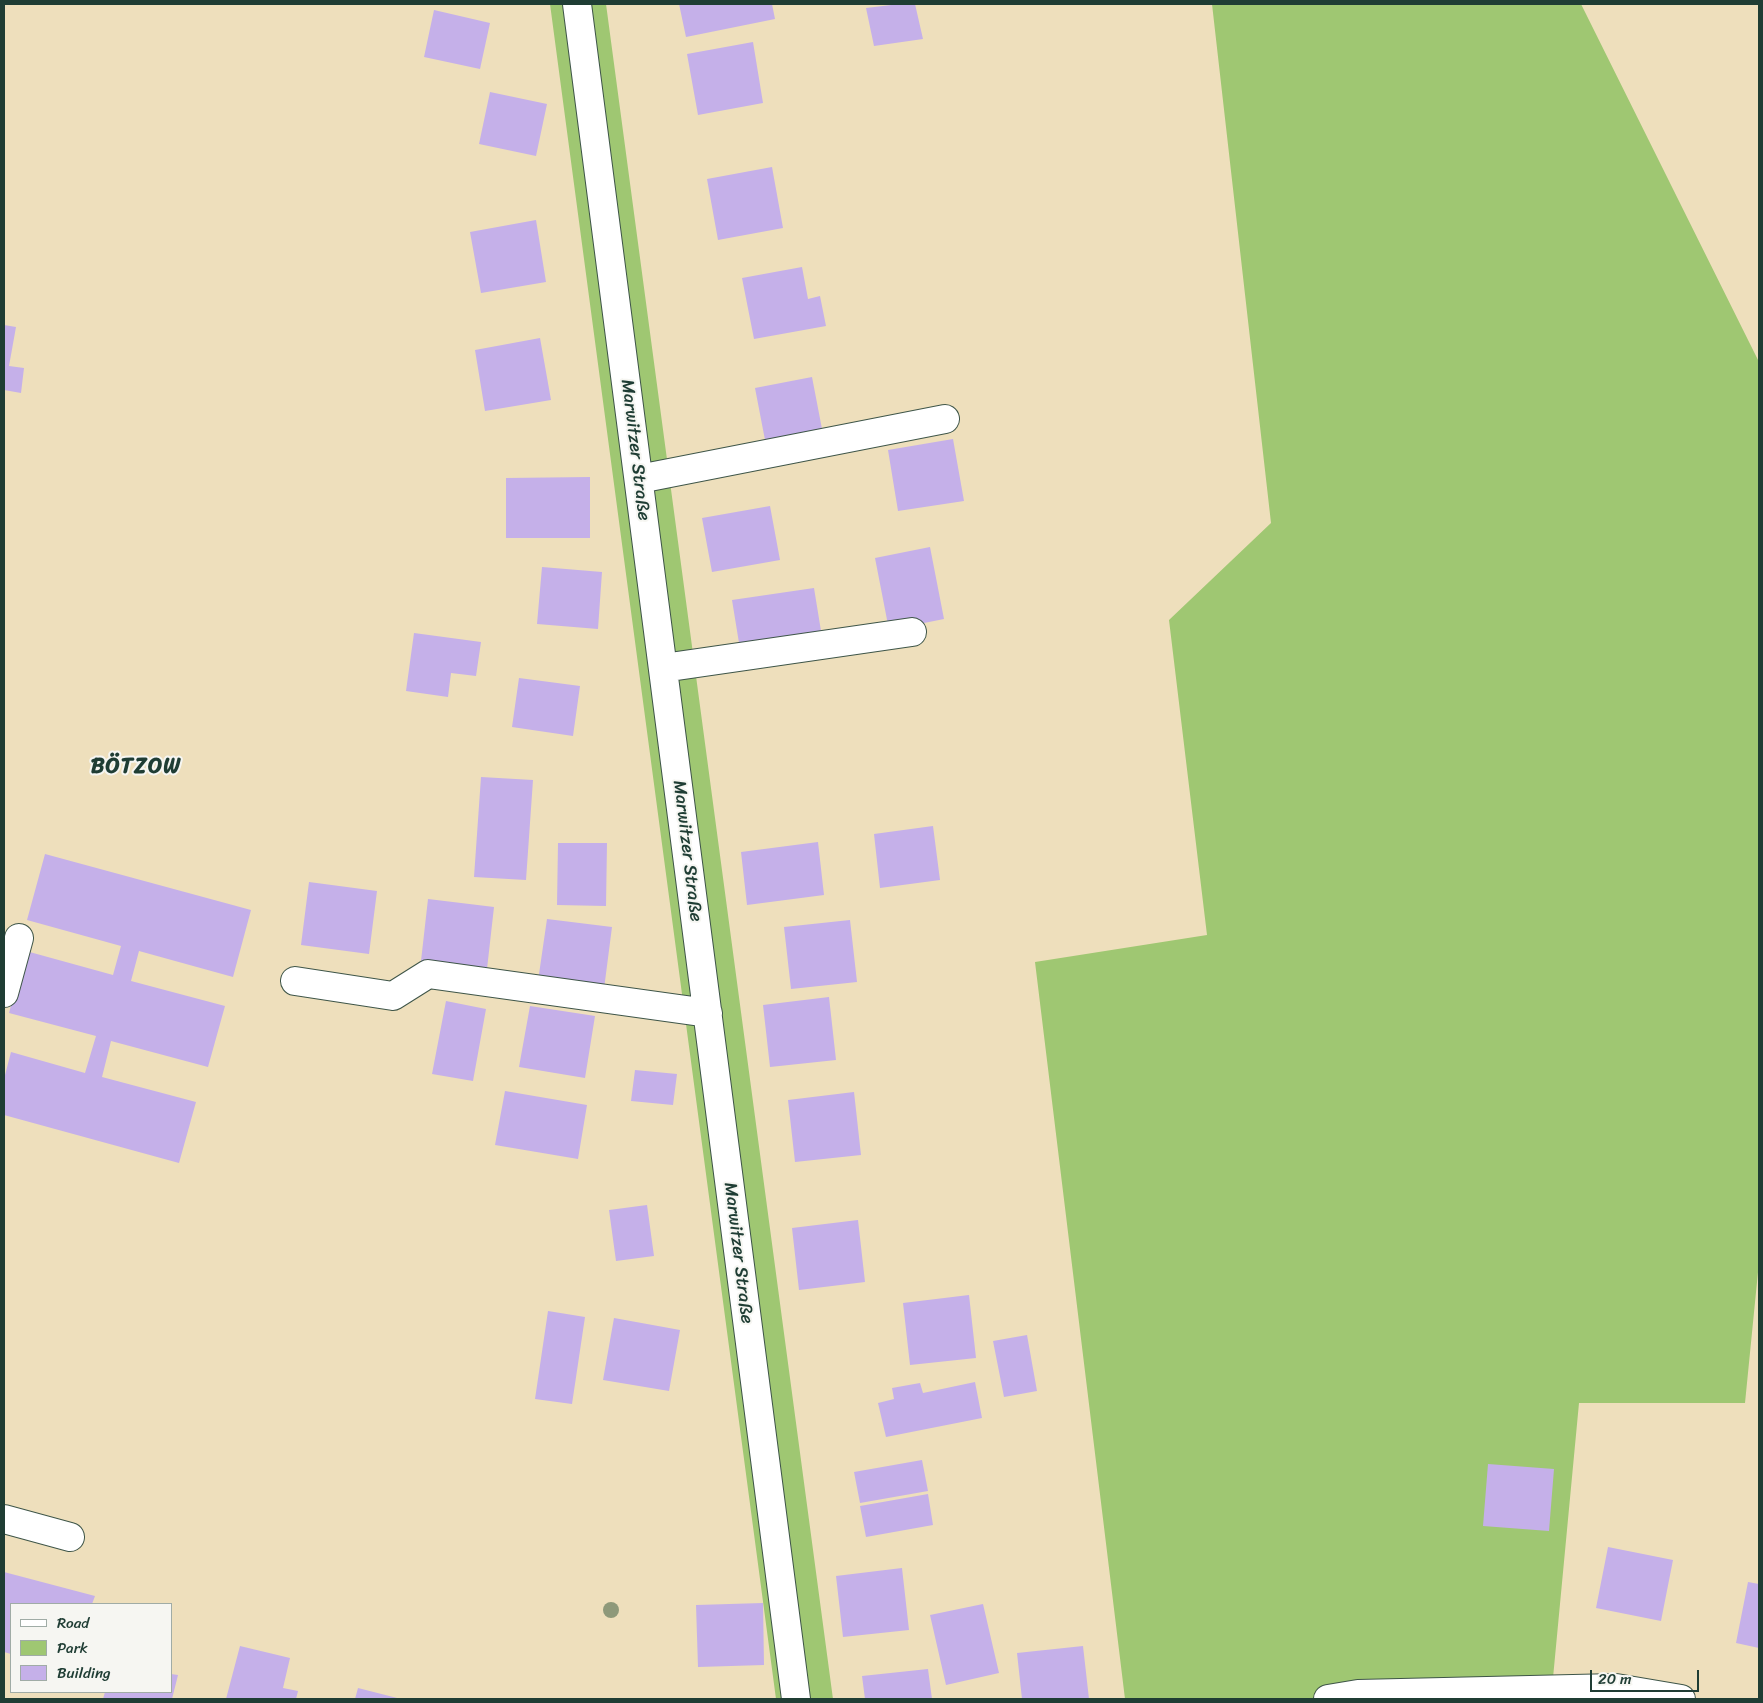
<!DOCTYPE html>
<meta charset="utf-8">
<style>
body{margin:0}
#map{position:relative;width:1763px;height:1703px;overflow:hidden;background:#eedfbc;font-family:Sriracha,sans-serif}
canvas{display:block}
.frame{position:absolute;inset:0;border:5px solid #1f3d34;pointer-events:none}
.legend{position:absolute;left:10px;top:1603px;width:162px;height:90px;box-sizing:border-box;background:#f6f6f2;border:1px solid #a0aca6;margin:0;padding:6px 9px;list-style:none;font-size:15px;color:#1f3d34}
.legend li{display:flex;align-items:center;gap:10px;height:25px}
.legend b{width:25px;border:1px solid #a0aca6}
.scale{position:absolute;left:1590px;top:1670px;width:109px;height:22px;box-sizing:border-box;border:2px solid #1f3d34;border-top:0;padding-left:6px;font-size:15px;line-height:18px;white-space:nowrap;color:#1f3d34;-webkit-text-stroke:4px #f6f6f2;paint-order:stroke}
</style>
<div id="map">
<canvas width="1763" height="1703"></canvas>
<div class="frame"></div>
<ul class="legend">
<li><b style="height:6px;background:#fff"></b>Road</li>
<li><b style="height:14px;background:#9fc772"></b>Park</li>
<li><b style="height:14px;background:#c5b0e9"></b>Building</li>
</ul>
<div class="scale">20 m</div>
</div>
<script>
const ctx = document.querySelector('canvas').getContext('2d');
ctx.lineJoin = 'round';
function fill(path, color) {
  ctx.fillStyle = color;
  ctx.fill(path, 'evenodd');
}
function strokePath(path, color, width, dash) {
  ctx.strokeStyle = color;
  ctx.lineWidth = width;
  ctx.lineCap = dash ? 'butt' : 'round';
  ctx.setLineDash(dash || []);
  ctx.stroke(path);
}
function write(font, color, halo, rows, align = 'center') {
  ctx.font = font + ' Sriracha,sans-serif';
  ctx.lineWidth = 4;
  ctx.setLineDash([]);
  ctx.textBaseline = 'middle';
  ctx.strokeStyle = halo;
  ctx.fillStyle = color;
  for (const [text, x, y, turn = 0] of rows) {
    ctx.save();
    ctx.translate(x, y);
    ctx.rotate((+turn || 0) * Math.PI / 180);
    ctx.textAlign = isNaN(turn) ? turn : align;
    if (halo) ctx.strokeText(text, 0, 0);
    ctx.fillText(text, 0, 0);
    ctx.restore();
  }
}
fill(new Path2D(`
 M550,4H606L833,1699H776Z
 M1212,4H1581L1759,362V1262L1745,1403H1579L1551,1699H1125L1035,962L1207,935L1169,620L1271,523Z`), '#9fc772');
fill(new Path2D(`
 M679,4H772L775,19L686,37Z
 M900,4H915L923,39L874,46L866,8Z
 M434,10L490,23L480,69L424,57Z
 M753,42L763,103L698,115L687,54Z
 M490,92L547,104L536,156L479,144Z
 M772,167L783,228L718,240L707,179Z
 M536,220L546,282L481,293L470,232Z
 M802,267L808,299L820,296L826,326L754,339L742,278Z
 M4,325L16,327L9,366L24,368L21,393L4,390Z
 M540,338L551,400L485,411L475,350Z
 M812,377L822,429L765,440L755,388Z
 M953,439L964,501L898,511L888,450Z
 M590,477V538H506V478Z
 M770,506L780,560L712,572L702,518Z
 M930,547L944,619L889,630L875,558Z
 M542,567L602,572L598,629L537,624Z
 M814,588L821,631L739,643L732,600Z
 M414,633L481,642L476,676L451,673L448,697L406,691Z
 M519,678L580,686L573,736L512,727Z
 M481,777L533,780L526,880L474,877Z
 M933,826L940,880L880,888L874,834Z
 M818,842L824,895L747,905L741,852Z
 M558,843H607L606,906L557,905Z
 M45,854L251,910L233,977L139,951L131,981L225,1006L208,1067L111,1041L102,1077L196,1102L179,1163L4,1115V1079L11,1052L85,1073L96,1036L9,1013L26,951L113,975L121,946L27,920Z
 M309,882L377,891L369,954L301,945Z
 M428,899L494,907L487,969L421,961Z
 M547,919L612,927L604,989L538,981Z
 M850,920L857,982L791,989L784,927Z
 M829,997L836,1060L770,1067L763,1005Z
 M446,1001L486,1009L473,1081L432,1074Z
 M530,1006L595,1016L585,1078L519,1067Z
 M635,1070L677,1074L673,1105L631,1101Z
 M505,1091L587,1105L578,1159L495,1145Z
 M854,1092L861,1155L795,1162L788,1100Z
 M647,1205L654,1256L616,1261L609,1210Z
 M858,1220L865,1282L799,1290L792,1228Z
 M969,1295L976,1358L910,1365L903,1303Z
 M548,1311L585,1317L572,1404L535,1399Z
 M614,1318L680,1330L669,1391L603,1380Z
 M1027,1335L1037,1391L1004,1397L993,1341Z
 M975,1382L982,1418L886,1437L878,1403L894,1399L892,1388L920,1383L923,1393Z
 M922,1460L928,1491L860,1503L854,1472Z
 M1488,1464L1554,1469L1549,1531L1483,1526Z
 M928,1494L933,1525L866,1537L860,1506Z
 M1608,1547L1673,1560L1661,1621L1596,1608Z
 M902,1568L909,1630L843,1637L836,1576Z
 M4,1572L95,1596L92,1604H11V1654L4,1652Z
 M1748,1582L1759,1584V1648L1736,1643Z
 M763,1603L764,1665L698,1667L696,1605Z
 M983,1604L999,1673L946,1685L930,1615Z
 M240,1646L290,1658L283,1688L298,1691L296,1699H226Z
 M1083,1646L1089,1699H1022L1017,1653Z
 M928,1669L932,1699H865L862,1676Z
 M171,1674L178,1675L172,1699H103L105,1692H171Z
 M358,1688L401,1699H355Z`), '#c5b0e9');
const minor = new Path2D(`
 M577,4L796,1699
 M639,479L945,419
 M663,668L912,632
 M295,981L393,996L428,974L708,1013
 M4,993L19,938
 M4,1519L70,1537
 M1328,1699L1358,1694L1616,1688L1681,1699`);
strokePath(minor, '#3e5548', 30);
strokePath(minor, '#fff', 28);
ctx.fillStyle = '#8e997a';
for (const [x, y] of [
 [611,1610]
]) {
  ctx.beginPath();
  ctx.arc(x, y, 8, 0, 2 * Math.PI);
  ctx.fill();
}
write('18px', '#1f3d34', '#f6f6f2', [
 ["Marwitzer Straße",635,450,83],
 ["Marwitzer Straße",687,851,83],
 ["Marwitzer Straße",738,1253,83]
]);
ctx.letterSpacing = '1px';
write('bold 22px', '#1f3d34', '#f6f6f2', [
 ["BÖTZOW",136,767]
]);
ctx.letterSpacing = '0px';
</script>
